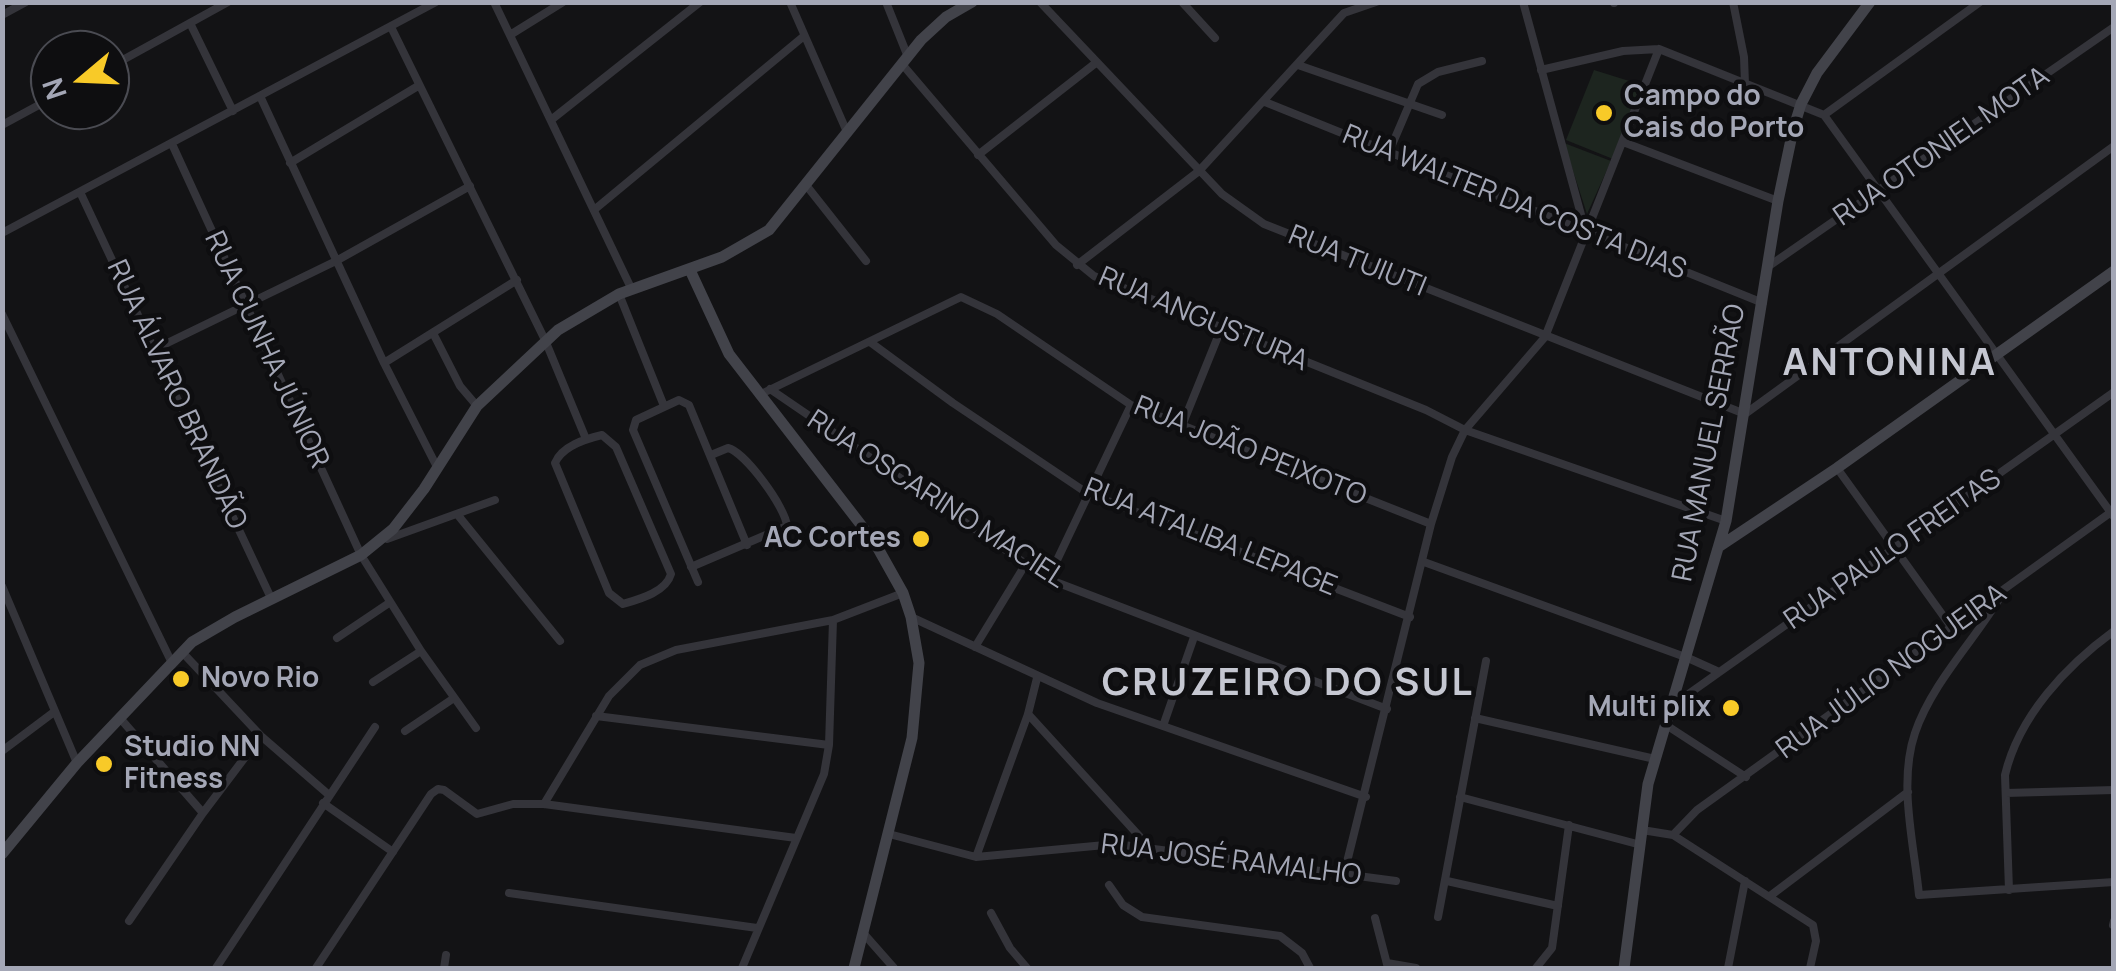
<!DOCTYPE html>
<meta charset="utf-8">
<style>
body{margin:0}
#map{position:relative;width:2116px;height:971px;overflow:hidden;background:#131315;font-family:Manrope,sans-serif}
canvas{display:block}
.frame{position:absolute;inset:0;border:5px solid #a4a7b6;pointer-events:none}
.north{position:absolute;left:30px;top:30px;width:100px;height:100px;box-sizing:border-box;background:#0e0e10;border:2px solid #4a4b52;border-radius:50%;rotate:251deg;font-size:28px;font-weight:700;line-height:40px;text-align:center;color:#a4a7b6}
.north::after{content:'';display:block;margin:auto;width:35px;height:45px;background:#f8ca28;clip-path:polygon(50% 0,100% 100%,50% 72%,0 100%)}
</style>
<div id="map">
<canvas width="2116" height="971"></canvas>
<div class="frame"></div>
<div class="north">N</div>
</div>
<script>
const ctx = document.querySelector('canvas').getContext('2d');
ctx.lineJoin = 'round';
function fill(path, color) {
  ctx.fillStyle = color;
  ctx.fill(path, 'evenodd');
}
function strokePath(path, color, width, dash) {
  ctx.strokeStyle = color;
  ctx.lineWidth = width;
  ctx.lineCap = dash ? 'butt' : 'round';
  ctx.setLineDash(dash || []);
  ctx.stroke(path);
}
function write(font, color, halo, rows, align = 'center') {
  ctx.font = font + ' Manrope,sans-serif';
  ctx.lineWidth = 9;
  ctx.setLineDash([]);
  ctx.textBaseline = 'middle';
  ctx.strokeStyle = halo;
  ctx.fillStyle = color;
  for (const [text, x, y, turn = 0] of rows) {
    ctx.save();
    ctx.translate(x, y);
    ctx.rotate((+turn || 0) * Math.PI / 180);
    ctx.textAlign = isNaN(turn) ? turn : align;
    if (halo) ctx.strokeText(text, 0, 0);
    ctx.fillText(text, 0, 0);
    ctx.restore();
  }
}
fill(new Path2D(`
 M1594,70L1642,85L1613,159L1566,140Z
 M1564,143L1611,161L1587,214Z`), '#1d251f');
strokePath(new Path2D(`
 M494,2L632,290
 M790,2L847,132
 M886,2L908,57
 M1040,2L1222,194L1264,224L1745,414L2114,146
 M1182,2L1215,38
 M1523,2L1586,233
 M1614,2V3
 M1733,2L1744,57L1745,84
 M2,15L26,2
 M190,23L233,111
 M391,27L545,340L586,439
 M510,35L563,2
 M902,64L1056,245L1094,276L1426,410L1465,430L1726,521
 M1298,65L1442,115
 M110,67L228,2
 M1541,70L1623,51L1659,49L1824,115L2114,517
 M260,96L384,363L437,467
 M1265,102L1763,303
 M1824,115L1980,2
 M551,120L700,2
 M2,125L50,99
 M1623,142L1778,201
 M172,144L361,555L421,651L476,728
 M1389,152L1418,84L1438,72L1482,61
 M978,155L1097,62
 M290,163L418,86
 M806,185L866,261
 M80,192L271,598
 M594,210L804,36
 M2,233L436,2
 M1077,265L1199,171L1344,13L1376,2
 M1769,266L2114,27
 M619,294L664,406
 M2,314L172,663
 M433,333L460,386L477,406
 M870,342L953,403L1087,493L1410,617
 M155,349L336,261L470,186
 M384,363L517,280
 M770,389L1048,579L1387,709
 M759,395L961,297L997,314L1131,405L1431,524
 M1181,428L1221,329
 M602,435L616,447L671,574C666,592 640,599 623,604L609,593L555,463C562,446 585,439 602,435Z
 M1837,468L1952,628
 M457,514L560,641
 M387,539L495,500
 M1424,562L1688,658L1719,672
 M691,567L787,526C786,508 745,452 728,448L711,455
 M1048,579L1131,405
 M698,582L633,430L636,420L679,400L689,405L747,545
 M2,586L77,763
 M2001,596C1974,641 1932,683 1915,733C1898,783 1914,844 1919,895L2114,882
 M911,617L1097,703L1366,797
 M337,638L389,603
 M975,647L1025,565
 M182,652L261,736L329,795
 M373,682L421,651
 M1673,705L2114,392
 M1028,714L1151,849
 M596,716L829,745
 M119,717L203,813
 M1475,718L1655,759
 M1666,725L1746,777
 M1163,726L1194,637
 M405,731L454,698
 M2,751L54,712
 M2006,793L2114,790
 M1460,797L1641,845
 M323,803L393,852
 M544,804L609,696L640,665L676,650L833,620L903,593
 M1642,830L1673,835L1813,925L1816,941L1810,968
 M889,834L976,857L1116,844L1396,881
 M1673,835L1697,810L2114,510
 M976,857L1028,714L1037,678
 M1344,874L1431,524L1452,457L1465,430L1545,337L1659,49
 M1447,881L1558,906
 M1109,885L1123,905L1142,917L1280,936L1302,953L1310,968
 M2009,890L2005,775C2019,716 2066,666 2114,631
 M509,893L757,928
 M1770,896L1908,792
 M991,913L1010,948L1027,968
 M1438,917L1486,661
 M1375,918L1388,968
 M129,921L203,813L261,736
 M2113,925L2114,921
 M864,934L894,968
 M1387,963L1416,968
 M216,968L375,727
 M316,968L431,794L438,789L444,790L477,814L513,804H544L796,838
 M444,968L446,955
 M742,968L824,774L829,745L833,620
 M1536,968L1552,948L1569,825
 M1728,968L1745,881`), '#34343a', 8);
strokePath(new Path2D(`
 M690,270L729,354L875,543L903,593L911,617L919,663L912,738L854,968
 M1720,546L1837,468L2114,271
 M2,854L77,763L192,642L235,617L361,555L393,529L424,489L477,406L558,330L619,294L722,257L769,230L921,40L946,17L972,2
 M1624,968L1648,784L1726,521L1778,201L1793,130L1801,104L1817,73L1870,2`), '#42434a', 11);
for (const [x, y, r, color] of [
 [1604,113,10,"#f8ca28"],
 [921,539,10,"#f8ca28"],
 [181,679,10,"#f8ca28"],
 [1731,708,10,"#f8ca28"],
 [104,764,10,"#f8ca28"]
]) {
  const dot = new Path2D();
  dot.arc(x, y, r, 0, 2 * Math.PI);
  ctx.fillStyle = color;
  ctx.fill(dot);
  strokePath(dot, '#0e0e10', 4);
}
write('bold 28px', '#a4a7b6', '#0e0e10', [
 ["Campo do",1624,97],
 ["Cais do Porto",1624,129],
 ["AC Cortes",901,539,"right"],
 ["Novo Rio",201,679],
 ["Multi plix",1711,708,"right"],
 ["Studio NN",124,748],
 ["Fitness",124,780]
], 'left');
write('28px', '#a4a7b6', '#0e0e10', [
 ["RUA OTONIEL MOTA",1942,147,-35],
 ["RUA WALTER DA COSTA DIAS",1514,203,22],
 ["RUA TUIUTI",1357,262,22],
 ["RUA ANGUSTURA",1203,320,23],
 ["RUA CUNHA JÚNIOR",266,350,65],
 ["RUA ÁLVARO BRANDÃO",176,395,65],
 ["RUA MANUEL SERRÃO",1710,443,-79],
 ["RUA JOÃO PEIXOTO",1250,452,22],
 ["RUA OSCARINO MACIEL",936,500,33],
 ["RUA ATALIBA LEPAGE",1210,538,22],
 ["RUA PAULO FREITAS",1893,550,-35],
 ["RUA JÚLIO NOGUEIRA",1892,672,-36],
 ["RUA JOSÉ RAMALHO",1231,861,7]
]);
ctx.letterSpacing = '2.5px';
write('bold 38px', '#c5c7d1', '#0e0e10', [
 ["ANTONINA",1890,364],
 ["CRUZEIRO DO SUL",1288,684]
]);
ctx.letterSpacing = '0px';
</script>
